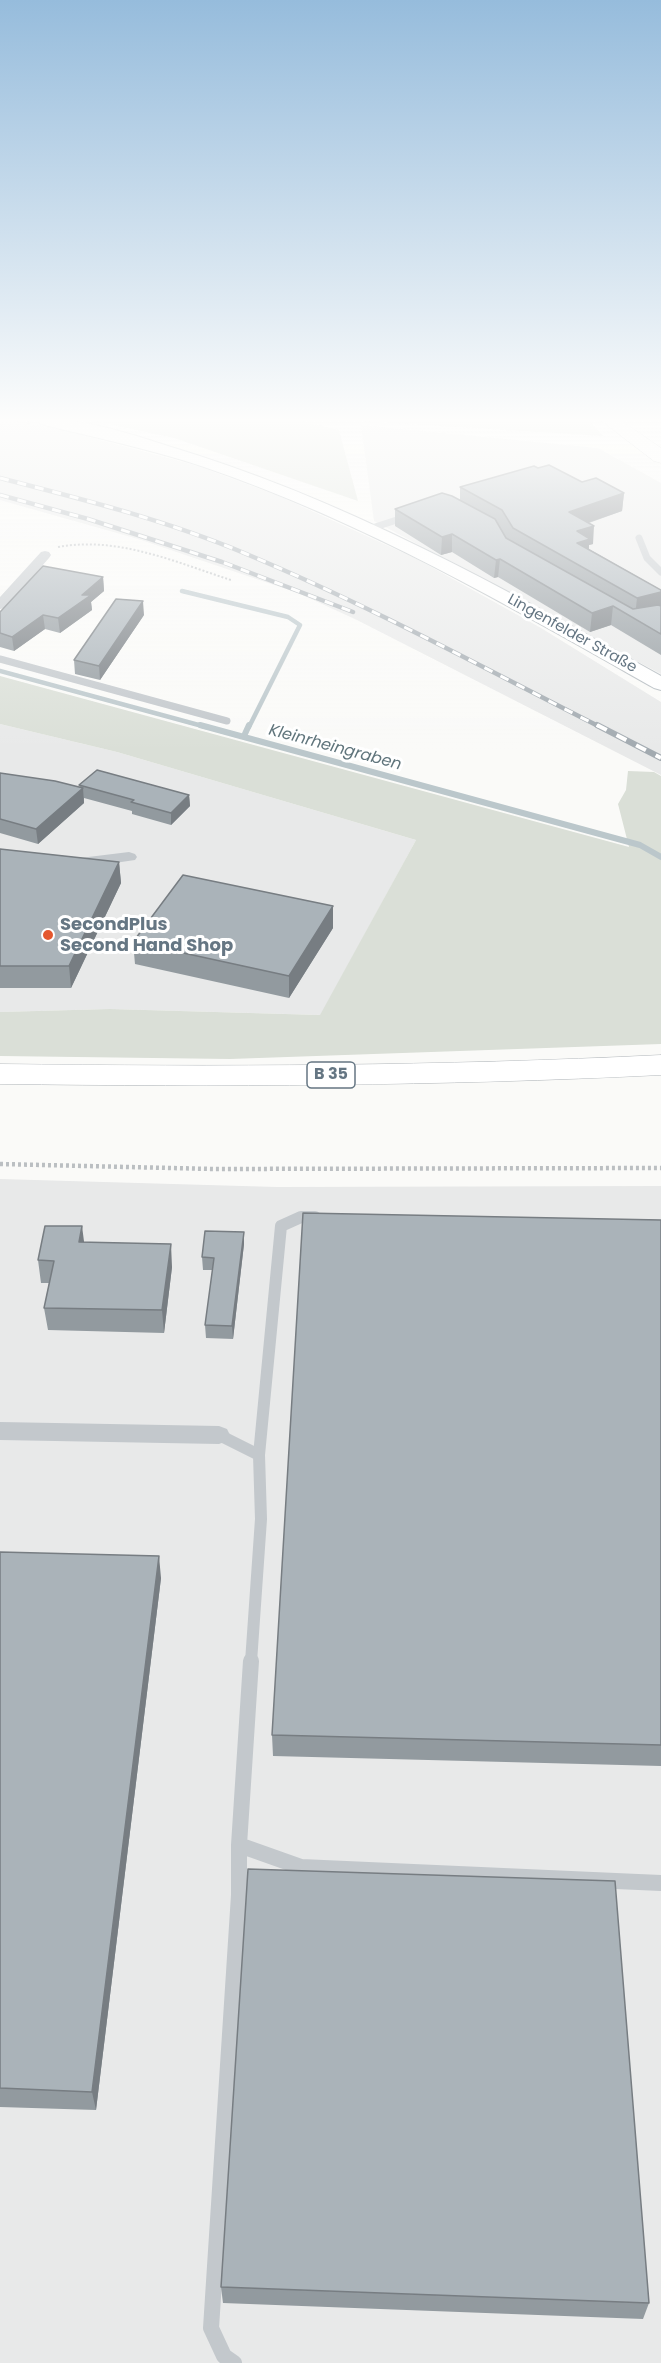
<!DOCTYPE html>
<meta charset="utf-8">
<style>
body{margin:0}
canvas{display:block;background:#fafaf8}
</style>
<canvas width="661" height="2363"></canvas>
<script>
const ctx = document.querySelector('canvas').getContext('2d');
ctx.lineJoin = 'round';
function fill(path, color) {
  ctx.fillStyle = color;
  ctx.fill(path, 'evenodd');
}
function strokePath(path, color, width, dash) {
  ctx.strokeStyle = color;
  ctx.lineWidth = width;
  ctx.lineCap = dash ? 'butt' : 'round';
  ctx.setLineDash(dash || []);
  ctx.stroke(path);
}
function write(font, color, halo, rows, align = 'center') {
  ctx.font = font + ' Poppins,sans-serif';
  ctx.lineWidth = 6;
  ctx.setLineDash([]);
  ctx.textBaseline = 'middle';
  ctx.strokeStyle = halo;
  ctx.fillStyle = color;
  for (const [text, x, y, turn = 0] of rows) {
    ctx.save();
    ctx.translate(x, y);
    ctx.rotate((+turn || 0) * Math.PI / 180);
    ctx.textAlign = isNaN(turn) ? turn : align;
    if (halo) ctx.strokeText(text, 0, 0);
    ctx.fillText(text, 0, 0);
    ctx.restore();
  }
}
fill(new Path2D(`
 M0,421H15L59,429L198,466L279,496L417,559L541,628L661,702V775L357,620L298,593L138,539L0,500Z
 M361,425L598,448L661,483V674L374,521Z
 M0,724L117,752L416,840L321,1015L110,1009L0,1012Z
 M0,1179L277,1187L661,1186V2363H0Z`), '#e8e9e9');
fill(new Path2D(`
 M95,421H301L339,430L358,501L174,438Z
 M360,421H590L603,436Z
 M0,676L629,847L618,804L626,790L628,771L654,772L661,776V1044L230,1059L0,1056V1012L110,1009L320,1015L416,840L117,752L0,724Z`), '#dadfd7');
strokePath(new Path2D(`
 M182,591L288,617L300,625L249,727
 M0,671L206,727`), '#bbc7cb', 4.5);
strokePath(new Path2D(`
 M200,725L640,845L661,857
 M244,736L249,725`), '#bbc7cb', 6);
const secondary = new Path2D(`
 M39,421C81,417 127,433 168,446C343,498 502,587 661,676V690L654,688C509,606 363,521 204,467C151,449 96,438 41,424Z`);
const trunk = new Path2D(`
 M602,421H622L661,448V463L654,461Z
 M661,1055V1075C441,1086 221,1087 0,1084V1064C221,1067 441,1066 661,1055Z`);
strokePath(secondary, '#b3babf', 2);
strokePath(trunk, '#b4b9bd', 1);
strokePath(new Path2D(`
 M19,421L30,423
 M58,547C118,536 175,562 231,580`), '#bbbfc2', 2, [2, 2]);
strokePath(new Path2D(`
 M0,1164L213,1169L661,1168`), '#bbbfc2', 4.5, [3, 3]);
strokePath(new Path2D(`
 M372,528L409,516
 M639,538L647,558L661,572
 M0,659L227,721`), '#c3c8cc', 7);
strokePath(new Path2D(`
 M219,1435L259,1455
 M251,1662L261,1519L259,1455L281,1226L301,1217H315`), '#c3c8cc', 12);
strokePath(new Path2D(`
 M251,1661L239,1845L301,1867L661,1883
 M234,2363L224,2356L211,2328L239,1895V1845`), '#c3c8cc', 16);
fill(new Path2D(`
 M45,551L49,552L51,555L49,558L5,608L0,609V597L41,552Z
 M129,852L135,854L137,857L135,860L80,868L72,863L80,858Z
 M0,1422L219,1426L227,1429L230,1435L227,1441L219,1444L0,1440Z`), '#c3c8cc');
fill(secondary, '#fff');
fill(trunk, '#fff');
const railFar1 = new Path2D(`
 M0,478C82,499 165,520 244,553C366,604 482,667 600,727
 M0,495L88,519L222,562L353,612`);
const rail = new Path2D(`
 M597,725L661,758`);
strokePath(railFar1, '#a2aab0', 4.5);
strokePath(rail, '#a2aab0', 6);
strokePath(railFar1, '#fff', 3, [9]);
strokePath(rail, '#fff', 4, [11]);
fill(new Path2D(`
 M538,468L582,482L624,493L622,511L589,523L593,544L589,545V549L661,590V655L611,625L590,632L498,577L494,578L452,552L441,555L395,526V509L460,500V487Z
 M103,577L104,591L91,602L92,610L60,633L45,629L14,651L0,647V612Z
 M144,615L100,680L75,674L74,660Z
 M0,773L80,788L79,785L189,795L190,806L171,825L132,814V811L84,798V803L38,844L0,833Z
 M0,849L119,862L121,883L71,988H0Z
 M333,906V928L289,998L135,964L133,942Z
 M661,1220V1766L273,1756L272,1735Z
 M84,1242L172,1267L164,1333L48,1330L44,1308L49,1283H41L38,1260Z
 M244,1244L233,1339L206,1338L205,1325L213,1270H203L202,1257Z
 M0,1552L161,1578L96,2110L0,2107Z
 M221,2287L649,2303L643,2319L223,2303Z`), '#929a9f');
fill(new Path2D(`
 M624,493L622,511L567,530L569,512Z
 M594,526L593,544L589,545L588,557L575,561L577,531Z
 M452,534V552L441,555L442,537Z
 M500,559L498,577L494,578L496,560Z
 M103,577L104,591L91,602L92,610L60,633L58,618L82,595Z
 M661,592V610L635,617L637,598Z
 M143,601L144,615L100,680L99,666Z
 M613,606L611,625L590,632L592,613Z
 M43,615L45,629L14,651L12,637Z
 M83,788L84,803L38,844L36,829Z
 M189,795L190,806L171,825V813Z
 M119,862L121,883L71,988L69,966Z
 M333,906V928L289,998V976Z
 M82,1226L85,1249L79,1242Z
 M244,1232V1244L233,1339L232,1326Z
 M171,1244L172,1267L164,1333L162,1310Z
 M159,1556L161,1578L96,2110L92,2092Z`), '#777d82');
const building = new Path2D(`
 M549,465L582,482L596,478L624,493L569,512L594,526L577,531L590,539L577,543L661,590V592L637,598L513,528L502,510L460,487L534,466L538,468Z
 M442,493L452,496L495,519L506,538L633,609L658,605L661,606V634L613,606L592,613L500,559L496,560L452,534L442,537L395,509Z
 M43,566L103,577L82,595H91L58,618L43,615L12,637L0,633V612Z
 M116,599L143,601L99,666L74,660Z
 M97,770L189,795L171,813L131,802L134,800L79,785Z
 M0,773L55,781L83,788L36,829L0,819Z
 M0,849L119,862L69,966H0Z
 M183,875L333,906L289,976L133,942Z
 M303,1213L661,1220V1745L272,1735Z
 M45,1226H82L79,1242L171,1244L162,1310L44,1308L54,1261L38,1260Z
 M205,1231L244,1232L232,1326L205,1325L214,1258L202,1257Z
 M0,1552L159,1556L92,2092L0,2088Z
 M248,1869L615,1881L649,2303L221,2287Z`);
fill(building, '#aab3b9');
strokePath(building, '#777d82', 1.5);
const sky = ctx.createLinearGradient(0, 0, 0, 751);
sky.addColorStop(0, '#96bcdc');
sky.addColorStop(0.56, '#fdfdfc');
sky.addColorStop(1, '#fdfdfc00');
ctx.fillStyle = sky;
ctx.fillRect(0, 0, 661, 751);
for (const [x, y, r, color] of [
 [48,935,6,"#e4572e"]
]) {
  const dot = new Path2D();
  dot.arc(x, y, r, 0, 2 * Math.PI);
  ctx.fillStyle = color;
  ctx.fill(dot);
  strokePath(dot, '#fff', 2);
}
write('15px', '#657683', '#fff', [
 ["Lingenfelder Straße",572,634,29]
]);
write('italic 16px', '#60757c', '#fff', [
 ["Kleinrheingraben",335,748,15]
]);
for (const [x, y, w] of [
 [331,1075,48]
]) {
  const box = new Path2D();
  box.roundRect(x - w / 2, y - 13, w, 26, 4.5);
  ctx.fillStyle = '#fff';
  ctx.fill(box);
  strokePath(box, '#657683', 1.5);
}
write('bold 16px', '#657683', null, [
 ["B 35",331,1075]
]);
write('bold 18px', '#657683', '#fff', [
 ["SecondPlus",60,925],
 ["Second Hand Shop",60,946]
], 'left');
</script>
